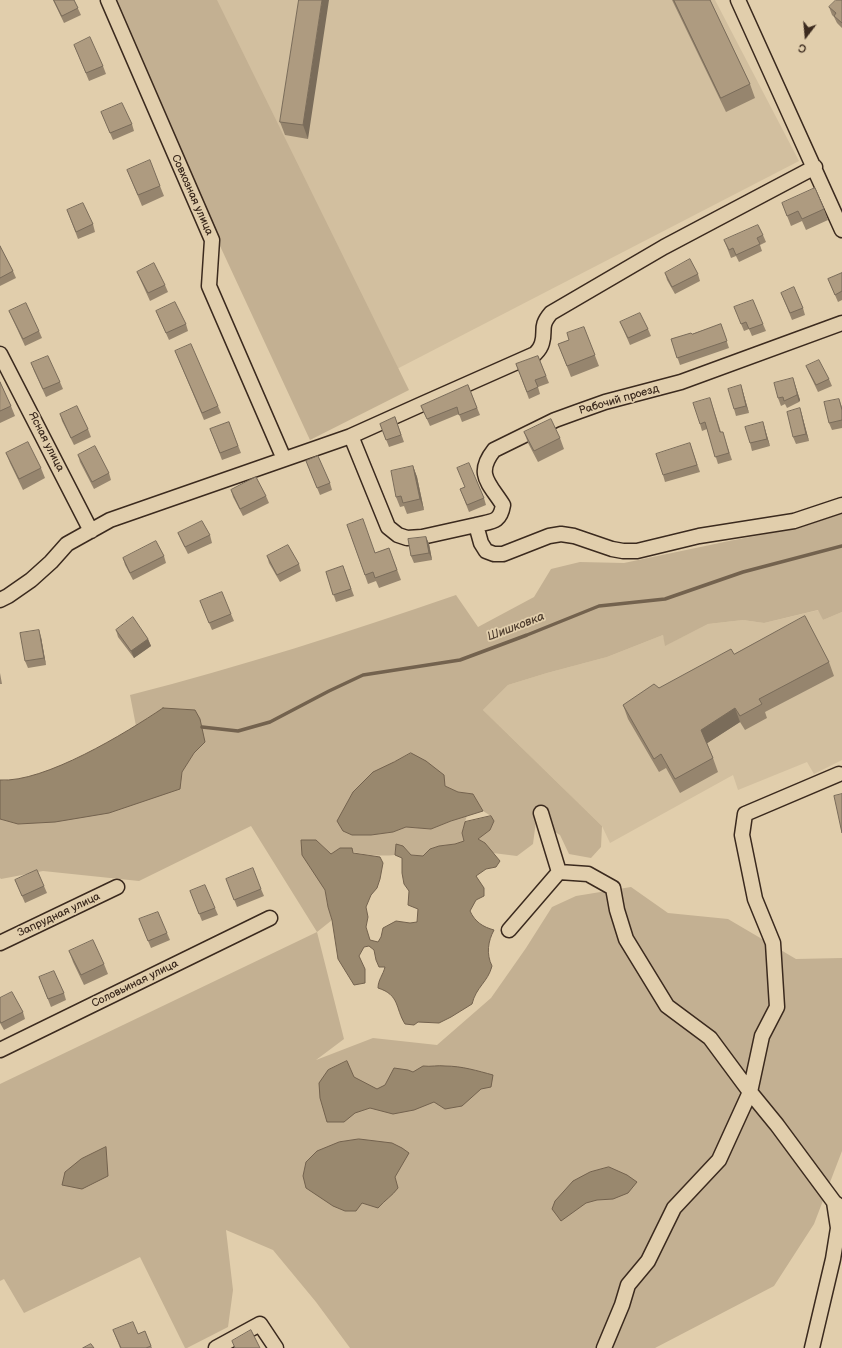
<!DOCTYPE html>
<meta charset="utf-8">
<style>
body{margin:0}
#map{position:relative;width:842px;height:1348px;overflow:hidden;background:#e1ceac;font-family:"Balsamiq Sans",sans-serif}
canvas{display:block}
.north{position:absolute;left:786px;top:16px;width:40px;height:40px;-webkit-text-stroke:3px #e1ceac;paint-order:stroke;rotate:196deg;font-size:11px;font-weight:700;line-height:16px;text-align:center;color:#3b2a1e}
.north::after{content:'';display:block;margin:auto;width:14px;height:18px;background:#3b2a1e;clip-path:polygon(50% 0,100% 100%,50% 72%,0 100%)}
</style>
<div id="map">
<canvas width="842" height="1348"></canvas>
<div class="north">С</div>
</div>
<script>
const ctx = document.querySelector('canvas').getContext('2d');
ctx.lineJoin = 'round';
function fill(path, color) {
  ctx.fillStyle = color;
  ctx.fill(path, 'evenodd');
}
function strokePath(path, color, width, dash) {
  ctx.strokeStyle = color;
  ctx.lineWidth = width;
  ctx.lineCap = dash ? 'butt' : 'round';
  ctx.setLineDash(dash || []);
  ctx.stroke(path);
}
function write(font, color, halo, rows, align = 'center') {
  ctx.font = font + ' "Balsamiq Sans",sans-serif';
  ctx.lineWidth = 3.5;
  ctx.setLineDash([]);
  ctx.textBaseline = 'middle';
  ctx.strokeStyle = halo;
  ctx.fillStyle = color;
  for (const [text, x, y, turn = 0] of rows) {
    ctx.save();
    ctx.translate(x, y);
    ctx.rotate((+turn || 0) * Math.PI / 180);
    ctx.textAlign = isNaN(turn) ? turn : align;
    if (halo) ctx.strokeText(text, 0, 0);
    ctx.fillText(text, 0, 0);
    ctx.restore();
  }
}
fill(new Path2D(`
 M211,0H715L799,161L393,371Z
 M819,610L823,620L842,612V760L814,774L807,762L738,790L733,775L610,843L602,826L483,710L508,685L547,673L607,657L663,635L666,645L708,624L743,620L764,623Z`), '#d2bf9f');
fill(new Path2D(`
 M106,0H217L409,390L310,440Z
 M842,514V612L823,620L818,610L764,623L743,620L708,624L665,646L663,635L607,657L547,673L508,685L483,710L602,826L601,847L591,858L569,854L560,835L536,821L533,844L517,856L493,853L485,843L478,839L490,830L494,821L491,816L483,811L473,794L458,792L445,786L411,753L394,762L352,835H371L393,832L406,827L431,829L467,815L462,833L464,841L455,844L439,846L430,849L423,856L411,855L403,846L396,845L395,855C376,857 357,854 340,848L331,854L316,840L301,841L325,890L328,907L332,920L317,932L344,1039L316,1060L373,1038L437,1045L491,998L526,948L552,907L576,896L631,887L668,913L728,919L796,959L842,958V1151L814,1224L774,1286L655,1348H350L316,1302L273,1250L226,1230L233,1290L228,1327L187,1348H185L140,1257L24,1313L4,1279L0,1281V1084L317,932L251,826L139,881L43,871L1,879L0,878V819L18,824L179,789L182,772L194,753L205,742L163,708L136,726L130,695C240,667 349,632 456,595L478,627L534,597L551,569L580,562L624,563L729,541L797,528Z`), '#c3b092');
const water = new Path2D(`
 M163,708L195,710L200,719L205,742L194,753L182,772L180,789L109,813L55,822L18,824L0,819V780C44,783 126,733 163,708Z
 M411,753L426,761L444,775L445,786L458,792L473,794L483,811L451,821L431,829L406,827L393,832L371,835H352L343,831L337,821L353,792L373,772L394,762Z
 M491,816L494,821L490,830L478,839L485,843L500,861L496,867L486,869L476,876L484,888V896L476,900L470,911C475,922 483,927 494,930C488,941 486,954 492,966C488,982 476,987 472,1004L451,1017L439,1023L418,1022L414,1025L405,1024C395,1008 400,995 378,988C378,980 383,975 385,967H379L376,960L374,950L369,946L364,947L359,956L365,969V983L354,985L338,959L332,920L328,907L325,890L302,855L301,840H316L331,854L340,848H352L353,853L380,857L383,863L380,879L377,888L371,895L366,907L368,917L366,927L370,940L378,942L381,937L383,928L396,921L410,923L417,922L418,909L408,905L409,891L404,884L402,873V858L395,855L396,844L403,846L411,855L423,856L430,849L439,846L455,844L464,841L462,833L465,822Z
 M347,1061L354,1077L377,1089L385,1085L394,1068L408,1070L413,1072L423,1066C431,1067 438,1065 445,1066C462,1066 478,1071 493,1075L491,1087L481,1089L462,1106L445,1109L434,1102L414,1110L393,1114L370,1108L355,1113L344,1122H327L320,1098L319,1083L328,1070Z
 M359,1139L392,1143L402,1148L409,1153L395,1177L398,1188C392,1196 385,1200 378,1208L362,1203L356,1211H345L333,1206L306,1188L303,1176L306,1162L317,1151L339,1142Z
 M106,1147L108,1176L82,1189L62,1185L65,1172L81,1159Z
 M609,1167L627,1175L637,1182L628,1193L613,1199L597,1200L586,1203L561,1221L552,1209L555,1201L573,1181L590,1172Z`);
fill(water, '#99886e');
strokePath(water, '#73624e', 1);
strokePath(new Path2D(`
 M202,727L238,731L270,722L329,691L363,675L460,660L527,635L599,606L665,599L743,572L842,546`), '#73624e', 3.5);
const minor = new Path2D(`
 M108,0L212,240L209,286L284,459
 M738,0L842,230
 M0,354L91,531
 M351,436L420,405L535,354C538,351 541,347 542,343C546,330 539,327 551,313L664,247L815,167
 M476,525C492,521 500,523 503,505C489,483 475,474 494,450L555,420L577,412L605,402L681,382L842,323
 M0,600L8,596L31,580L51,562L67,544L110,520L351,436L388,527L398,535L407,538L422,537L476,525L481,543L486,551L494,554H503L549,536L561,534L574,536L612,549L623,551H637L699,536L794,521L842,505
 M559,872L588,874L613,888L617,910L626,939L667,1006L710,1038L750,1092L777,1125L834,1202L842,1208
 M509,930L559,872L541,813
 M0,943L117,887
 M0,1050L270,918
 M216,1348L260,1324L276,1348
 M604,1348L622,1305L628,1285L648,1261L674,1208L719,1160L750,1092L762,1036L777,1007L773,943L755,899L742,835L745,814L839,774
 M812,1348L833,1259L838,1228L834,1202`);
strokePath(minor, '#3b2a1e', 17);
strokePath(minor, '#e1ceac', 14);
fill(new Path2D(`
 M53,0H74L81,15L64,23Z
 M299,0L308,139L285,135L280,122Z
 M672,0H710L750,84L755,98L726,112Z
 M842,0V28L837,23L834,17L832,15L829,7Z
 M74,45L103,66L106,74L89,81Z
 M101,112L132,124L134,131L113,140Z
 M127,170L160,186L164,196L142,206Z
 M782,203L824,209L828,220L806,230L802,221L791,226Z
 M67,210L93,224L95,232L78,239Z
 M763,235L766,242L760,245L762,251L739,262L736,256L731,258L724,240Z
 M0,246L13,271L16,278L0,286Z
 M137,272L165,285L168,292L150,301L140,279Z
 M665,273L698,274L700,281L675,294L667,280Z
 M842,273V300L838,302L828,279Z
 M781,293L803,308L805,315L792,320Z
 M734,307L763,324L766,331L752,336L749,329L744,331Z
 M9,311L39,331L42,338L25,346L12,318Z
 M156,311L186,324L188,331L169,340L159,318Z
 M620,322L648,329L651,336L630,345Z
 M721,324L729,348L680,365L671,339L692,334Z
 M584,327L599,366L571,377L558,344L569,340Z
 M175,351L218,406L221,413L204,420Z
 M538,356L549,383L538,387L540,394L529,399L516,364Z
 M31,363L60,382L63,389L46,397L34,371Z
 M806,366L829,379L832,386L818,392L809,373Z
 M0,382L11,406L15,416L0,423Z
 M468,385L480,415L462,422L459,414L430,426L421,406Z
 M741,385L749,413L736,416L734,409Z
 M795,385L800,400L799,402L787,408L785,404L781,406L778,398Z
 M710,398L721,432L725,439L732,460L718,464L707,429L702,431L700,424Z
 M839,399L842,407V428L832,430L829,423Z
 M800,408L802,415L809,441L796,444L793,437Z
 M60,414L88,429L91,437L74,445L62,421Z
 M395,417L404,442L389,447L380,424Z
 M229,422L241,453L222,460L210,429Z
 M763,422L770,446L752,451L750,443Z
 M524,432L560,438L564,449L538,462L528,443Z
 M690,443L700,472L665,482L663,475Z
 M6,453L41,468L45,478L23,490L10,463Z
 M78,455L109,473L111,480L94,489L80,462Z
 M306,461L330,483L332,490L320,495Z
 M413,466L417,477L424,510L407,514L404,506L400,507L396,497Z
 M465,487L484,498L486,505L469,512L460,489Z
 M231,490L266,496L269,503L243,516L233,497Z
 M347,525L375,553L389,548L401,580L379,588L376,581L368,584Z
 M178,533L210,535L212,543L188,554L181,540Z
 M426,537L429,544L432,560L414,563L411,556Z
 M164,556L166,563L133,580L125,565L123,558Z
 M267,556L299,564L301,571L280,582L269,563Z
 M343,566L354,596L336,602L326,572Z
 M200,601L231,614L234,621L212,630Z
 M116,630L148,639L151,646L134,658L118,637Z
 M41,637L46,665L28,668L25,661Z
 M734,654L829,662L834,676L765,712L767,718L745,730L740,722L707,743L713,758L718,772L680,793L666,768L659,772L628,719L623,705Z
 M0,673L2,684H0Z
 M15,880L44,886L47,893L25,903Z
 M229,886L261,889L264,896L237,907Z
 M190,891L215,908L218,915L202,921Z
 M139,919L167,933L170,940L151,948Z
 M69,951L104,964L108,974L84,985L73,962Z
 M39,977L64,993L66,1000L51,1007Z
 M0,998L23,1012L25,1019L4,1030L0,1023Z
 M113,1330L138,1334L145,1331L152,1348H120Z`), '#96856e');
fill(new Path2D(`
 M322,0H329L308,139L303,125Z
 M793,378L800,400L799,402L797,395Z
 M741,385L749,413L746,406Z
 M800,408L802,415L809,441L806,434Z
 M763,422L765,429L770,446L767,439Z
 M413,466L417,477L424,510L420,499Z
 M426,537L429,544L432,560L429,553Z
 M39,630L41,637L46,665L44,658Z
 M148,639L151,646L134,658L131,651Z
 M735,708L740,722L706,744L701,730Z`), '#7a6c5a');
const building = new Path2D(`
 M54,0H74L78,8L62,16Z
 M299,0H322L303,125L280,122Z
 M674,0H710L750,84L721,98Z
 M836,0H842V23L834,16L836,13L829,7Z
 M90,37L103,66L86,73L74,45Z
 M122,103L132,124L110,133L101,112Z
 M150,160L160,186L138,195L127,170Z
 M815,188L824,209L802,219L798,211L787,216L782,203Z
 M83,203L93,224L76,232L67,210Z
 M758,225L763,235L757,238L760,244L736,255L733,248L729,250L724,240Z
 M0,246L13,271L0,278Z
 M690,259L698,274L672,287L665,273Z
 M154,263L165,285L148,293L137,272Z
 M842,273V291L835,295L828,279Z
 M794,287L803,308L790,313L781,293Z
 M753,300L763,324L749,329L746,322L741,324L734,307Z
 M175,302L186,324L166,333L156,311Z
 M26,303L39,331L23,339L9,311Z
 M640,313L648,329L628,338L620,322Z
 M721,324L727,341L677,358L671,339L691,333L692,334Z
 M584,327L595,355L567,366L558,344L569,340L567,333Z
 M191,344L218,406L202,413L175,351Z
 M48,356L60,382L43,389L31,363Z
 M538,356L546,376L535,380L538,387L527,392L516,364Z
 M819,360L829,379L816,385L806,366Z
 M793,378L797,393V395L784,401L783,397L778,398L774,383Z
 M0,382L11,406L0,411Z
 M468,385L477,408L459,415L457,407L427,419L421,406Z
 M741,385L746,406L734,409L728,389Z
 M710,398L720,432H723L729,453L715,457L705,422L700,424L693,403Z
 M839,399L842,410V420L829,423L824,402Z
 M77,406L88,429L71,438L60,414Z
 M800,408L806,434L793,437L787,412Z
 M395,417L401,435L386,440L380,424Z
 M551,419L560,438L534,451L524,432Z
 M229,422L238,446L220,453L210,429Z
 M763,422L767,439L750,443L745,427Z
 M28,442L41,468L19,479L6,453Z
 M690,443L697,465L663,475L656,454Z
 M95,446L109,473L92,482L78,455Z
 M318,456L330,483L317,488L306,461Z
 M469,463L484,498L467,505L460,489L465,487L457,468Z
 M413,466L420,499L403,503L401,496L396,497L391,471Z
 M256,477L266,496L240,509L231,490Z
 M363,519L375,553L389,548L397,570L375,578L373,572L365,575L347,525Z
 M202,521L210,535L185,547L178,533Z
 M426,537L429,553L411,556L408,539Z
 M156,541L164,556L130,573L123,558Z
 M288,545L299,564L277,575L267,556Z
 M343,566L351,589L333,595L326,572Z
 M222,592L231,614L209,623L200,601Z
 M805,616L829,662L759,699L762,704L740,716L735,708L701,730L713,758L675,779L661,754L654,759L623,705L654,684L659,688L731,649L734,654Z
 M133,617L148,639L131,651L116,630Z
 M39,630L44,658L25,661L20,633Z
 M842,794V833L834,796Z
 M253,868L261,889L234,900L226,879Z
 M37,870L44,886L22,896L15,880Z
 M205,885L215,908L199,914L190,891Z
 M158,912L167,933L148,941L139,919Z
 M93,940L104,964L81,975L69,951Z
 M54,971L64,993L48,999L39,977Z
 M12,992L23,1012L1,1023L0,1021V998Z
 M133,1322L138,1334L145,1331L151,1346L146,1348H121L113,1330Z
 M251,1330L260,1348H235L232,1341Z
 M91,1344L94,1348H83Z`);
fill(building, '#ae9b80');
strokePath(building, '#7a6c5a', 1);
write('11px', '#3b2a1e', '#e1ceac', [
 ["Совхозная улица",192,195,66],
 ["Рабочий проезд",619,400,-16],
 ["Ясная улица",46,442,63],
 ["Запрудная улица",59,915,-25],
 ["Соловьиная улица",135,984,-26]
]);
write('italic 12px', '#4e3d2e', '#e1ceac', [
 ["Шишковка",516,627,-21]
]);
</script>
